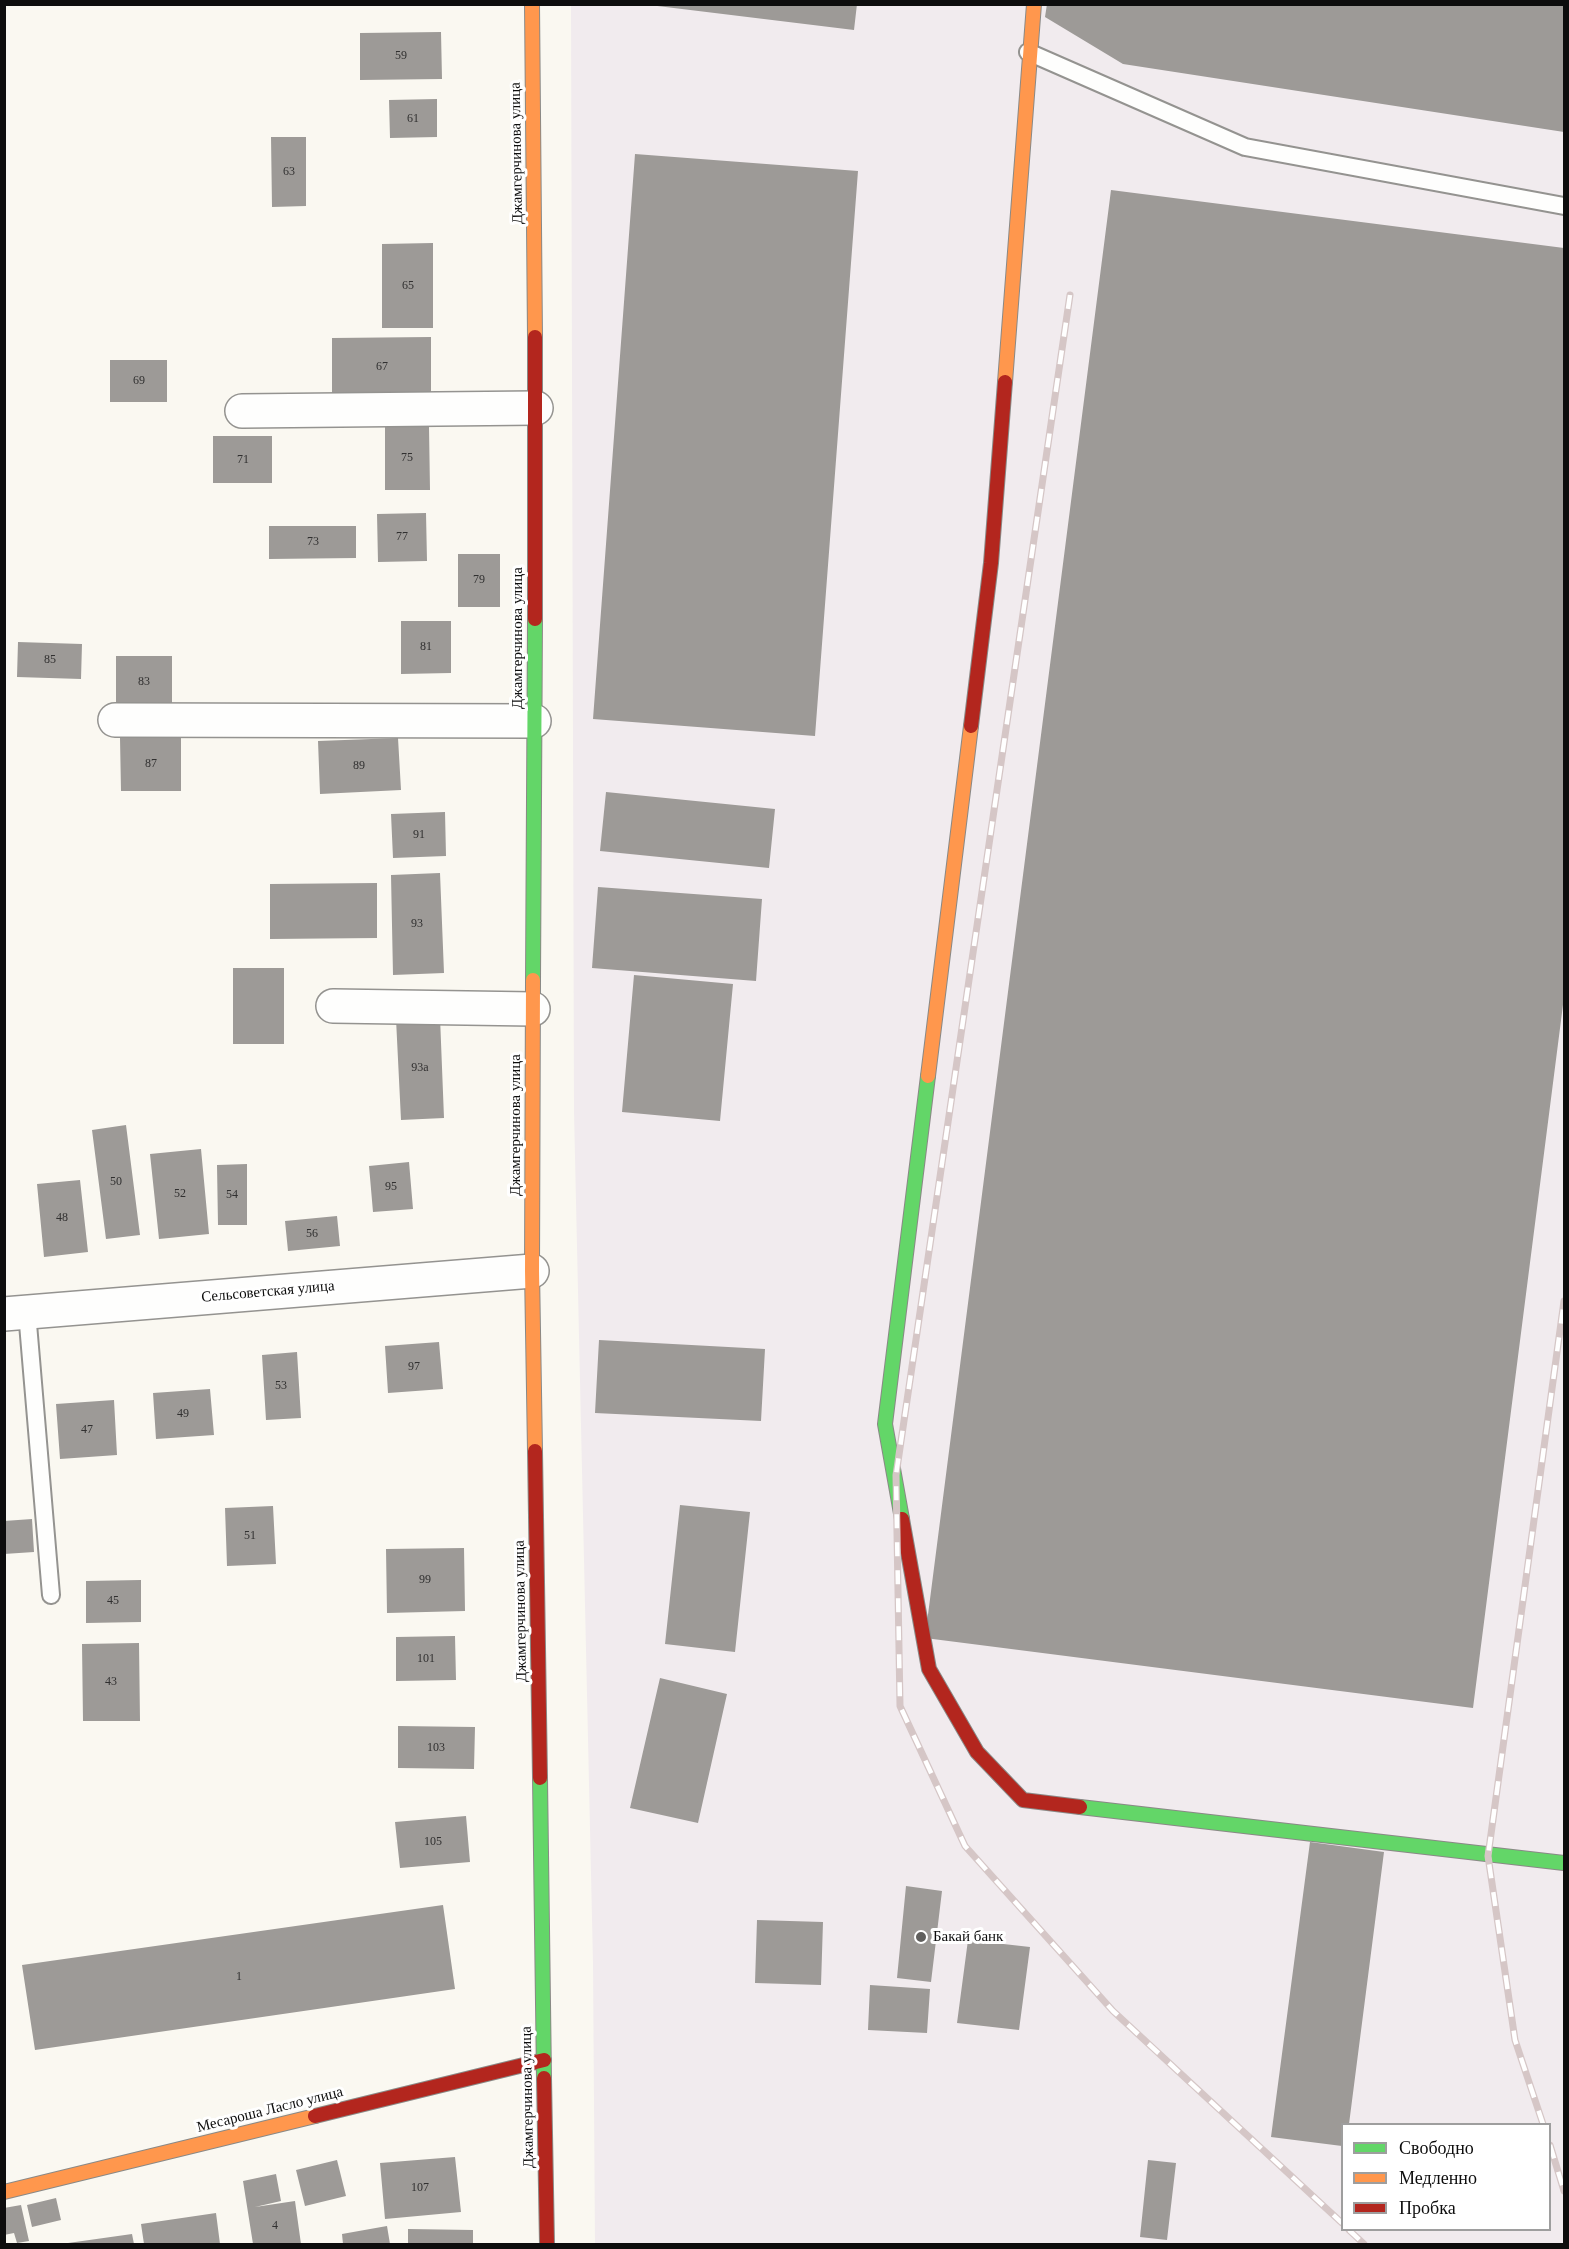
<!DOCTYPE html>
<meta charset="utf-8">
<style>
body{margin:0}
#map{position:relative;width:1569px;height:2249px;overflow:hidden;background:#faf8f1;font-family:Georgia,serif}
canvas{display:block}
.frame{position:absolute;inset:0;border:6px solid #0d0d0d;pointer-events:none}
.legend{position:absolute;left:1341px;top:2123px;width:210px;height:108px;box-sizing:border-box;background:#fff;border:2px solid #9e9e9e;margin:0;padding:8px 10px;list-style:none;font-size:18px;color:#0d0d0d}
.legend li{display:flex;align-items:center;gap:12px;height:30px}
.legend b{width:30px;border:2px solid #9e9e9e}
</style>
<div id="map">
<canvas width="1569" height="2249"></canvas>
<div class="frame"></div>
<ul class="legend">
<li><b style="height:8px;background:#63d668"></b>Свободно</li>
<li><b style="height:8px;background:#ff974d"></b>Медленно</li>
<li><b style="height:8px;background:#b3261e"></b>Пробка</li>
</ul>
</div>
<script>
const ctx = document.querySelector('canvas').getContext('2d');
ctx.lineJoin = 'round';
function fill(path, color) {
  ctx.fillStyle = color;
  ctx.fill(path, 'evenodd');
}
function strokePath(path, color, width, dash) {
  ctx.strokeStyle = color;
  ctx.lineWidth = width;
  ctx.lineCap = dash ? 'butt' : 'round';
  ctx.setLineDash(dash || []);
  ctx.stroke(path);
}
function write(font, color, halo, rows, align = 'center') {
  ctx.font = font + ' Georgia,serif';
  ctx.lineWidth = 6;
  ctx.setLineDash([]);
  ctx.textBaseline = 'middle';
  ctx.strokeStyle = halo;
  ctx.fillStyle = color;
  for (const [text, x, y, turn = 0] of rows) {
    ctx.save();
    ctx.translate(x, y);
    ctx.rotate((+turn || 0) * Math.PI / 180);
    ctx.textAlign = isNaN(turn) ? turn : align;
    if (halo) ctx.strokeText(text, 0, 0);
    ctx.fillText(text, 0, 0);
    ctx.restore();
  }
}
fill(new Path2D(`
 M571,5H1564V2244H595L593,1963L574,1112ZM1342,2124H1550V2230H1342Z`), '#f1ebee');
fill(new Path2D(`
 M641,4H857L854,30Z
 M1047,4H1564V132L1123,64L1045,17Z
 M441,32L442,79L360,80V33Z
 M437,99V137L390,138L389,100Z
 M271,137H306V206L272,207Z
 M635,154L858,171L815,736L593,719Z
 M1111,190L1564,248V997L1473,1708L925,1638Z
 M433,243V328H382V244Z
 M431,337V397H332V338Z
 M110,360H167V402H110Z
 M385,427H429L430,490H385Z
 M213,436H272V483H213Z
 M426,513L427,561L378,562L377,514Z
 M269,526H356V558L269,559Z
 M458,554H500V607H458Z
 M401,621H451V673L401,674Z
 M18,642L82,644L81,679L17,677Z
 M116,656H172V707H116Z
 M181,737V791H121L120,738Z
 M398,738L401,790L320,794L318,741Z
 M606,792L775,809L769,868L600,851Z
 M445,812L446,856L393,858L391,814Z
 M440,873L444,973L393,975L391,875Z
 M377,883V938L270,939V884Z
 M598,887L762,899L756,981L592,968Z
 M233,968H284V1044H233Z
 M634,975L733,984L720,1121L622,1112Z
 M440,1017L444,1118L401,1120L396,1019Z
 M126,1125L140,1235L106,1239L92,1130Z
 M201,1149L209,1234L159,1239L150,1154Z
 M409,1162L413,1209L373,1212L369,1166Z
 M247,1164V1225H218L217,1165Z
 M80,1180L88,1252L44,1257L37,1184Z
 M337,1216L340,1246L288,1251L285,1221Z
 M599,1340L765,1349L761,1421L595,1413Z
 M439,1342L443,1389L388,1393L385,1346Z
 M297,1352L301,1418L266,1420L262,1355Z
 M210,1389L214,1435L156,1439L153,1393Z
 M114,1400L117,1455L60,1459L56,1404Z
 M680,1505L750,1512L735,1652L665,1644Z
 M273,1506L276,1564L227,1566L225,1508Z
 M32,1519L34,1552L4,1554V1521Z
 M464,1548L465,1611L387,1613L386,1549Z
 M141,1580V1622L86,1623V1581Z
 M455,1636L456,1680L396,1681V1637Z
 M139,1643L140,1721H83L82,1644Z
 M660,1678L727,1694L698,1823L630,1808Z
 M398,1726L475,1727L474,1769L398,1768Z
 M466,1816L470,1862L400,1868L395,1822Z
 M1310,1842L1384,1852L1349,2124H1342V2146L1271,2137Z
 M906,1886L942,1891L931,1982L897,1978Z
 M443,1905L455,1989L35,2050L22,1965Z
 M757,1920L823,1922L821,1985L755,1983Z
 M968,1940L1030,1947L1019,2030L957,2023Z
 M870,1985L930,1989L927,2033L868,2030Z
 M455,2157L461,2212L385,2219L380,2163Z
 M337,2160L346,2196L305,2206L296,2170Z
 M1148,2160L1176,2163L1167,2240L1140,2237Z
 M276,2174L281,2201L255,2207L295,2201L301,2244H253L243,2181Z
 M56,2198L61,2220L32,2227L27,2205Z
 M21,2205L29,2241L17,2243L14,2233L4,2235V2208Z
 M216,2213L220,2244H144L141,2224Z
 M387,2226L390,2244H343L342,2234Z
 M408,2229L473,2230V2244H408Z
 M132,2234L134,2244H68V2243Z`), '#9d9a97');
const lane = new Path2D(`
 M1028,52L1245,147L1564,206
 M27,1312L51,1595`);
const street = new Path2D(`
 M242,411L536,408
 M115,720L534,721
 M333,1006L533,1009
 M4,1314L532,1271`);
const fast = new Path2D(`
 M533,980L535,619
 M902,1519L885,1424L928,1076
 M540,1778L544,2078
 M1080,1807L1564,1863`);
const slow = new Path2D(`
 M532,4L535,337
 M1005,382L1034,4
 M533,980L532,1271L535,1451
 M928,1076L971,726
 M4,2192L315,2116`);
const jam = new Path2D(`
 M535,619V337
 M971,726L991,563L1005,382
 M535,1451L540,1778
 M902,1519L929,1669L977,1752L1023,1800L1080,1807
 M544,2078L547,2244
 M315,2116L544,2060`);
strokePath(lane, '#949390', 20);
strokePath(street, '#949390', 36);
strokePath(fast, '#8a8986', 16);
strokePath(slow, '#8a8986', 16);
strokePath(jam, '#8a8986', 16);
strokePath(lane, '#fefefd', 16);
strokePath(street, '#fefefd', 33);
strokePath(fast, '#63d668', 14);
strokePath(slow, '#ff974d', 14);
strokePath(jam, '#b3261e', 14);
const rail = new Path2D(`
 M1070,295L896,1475L900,1706L965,1846L1113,2011L1342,2223
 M1543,2124L1515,2040L1488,1856L1564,1301
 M1550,2145L1564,2191
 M1349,2230L1364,2244`);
strokePath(rail, '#d5c6c6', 7);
strokePath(rail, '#fff', 4.5, [14]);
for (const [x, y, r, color] of [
 [921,1937,6,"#605f5d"]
]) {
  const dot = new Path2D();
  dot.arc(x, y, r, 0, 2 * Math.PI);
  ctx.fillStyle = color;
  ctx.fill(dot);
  strokePath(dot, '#fff', 2);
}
write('12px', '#313030', null, [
 ["59",401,56],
 ["61",413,119],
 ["63",289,172],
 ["65",408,286],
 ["67",382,367],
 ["69",139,381],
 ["75",407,458],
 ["71",243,460],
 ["77",402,537],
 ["73",313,542],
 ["79",479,580],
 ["81",426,647],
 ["85",50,660],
 ["83",144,682],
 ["87",151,764],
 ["89",359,766],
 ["91",419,835],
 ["93",417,924],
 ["93a",420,1068],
 ["50",116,1182],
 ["95",391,1187],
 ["52",180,1194],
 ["54",232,1195],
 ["48",62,1218],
 ["56",312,1234],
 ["97",414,1367],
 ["53",281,1386],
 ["49",183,1414],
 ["47",87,1430],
 ["51",250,1536],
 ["99",425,1580],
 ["45",113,1601],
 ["101",426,1659],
 ["43",111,1682],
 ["103",436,1748],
 ["105",433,1842],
 ["1",239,1977],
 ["107",420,2188],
 ["4",275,2226]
]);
write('15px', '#0d0d0d', '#fff', [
 ["Джамгерчинова улица",517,153,-91],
 ["Джамгерчинова улица",518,638,-90],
 ["Джамгерчинова улица",516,1125,-90],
 ["Сельсоветская улица",268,1292,-5],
 ["Джамгерчинова улица",521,1611,-91],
 ["Джамгерчинова улица",528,2097,-91],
 ["Месароша Ласло улица",270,2110,-14]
]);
write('15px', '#0d0d0d', '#fff', [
 ["Бакай банк",933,1937]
], 'left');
</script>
